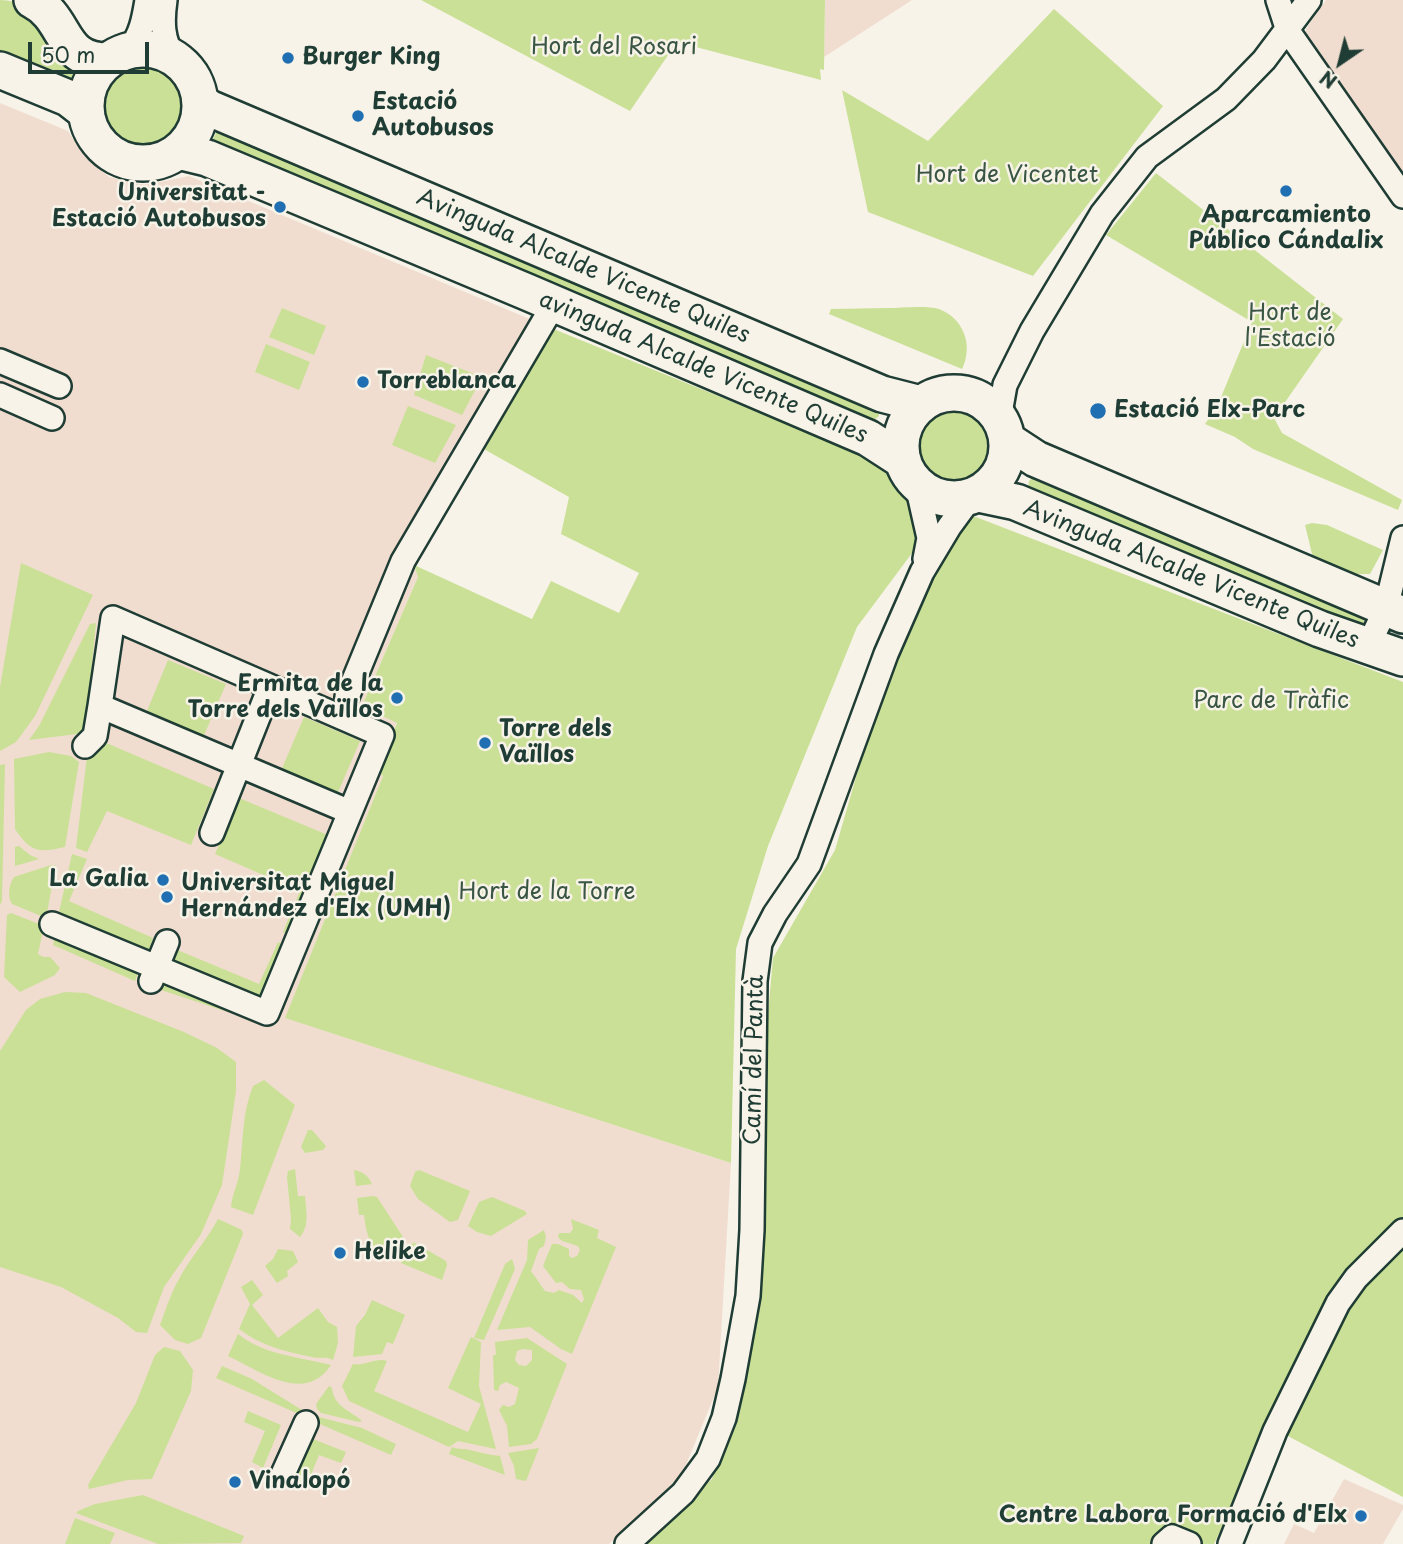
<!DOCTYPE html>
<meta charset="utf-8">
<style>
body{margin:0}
#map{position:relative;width:1403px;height:1544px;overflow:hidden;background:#f7f3e8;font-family:"Playpen Sans",sans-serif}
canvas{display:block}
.north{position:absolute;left:1305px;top:28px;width:70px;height:70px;-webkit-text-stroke:5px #f7f3e8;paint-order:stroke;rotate:215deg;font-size:19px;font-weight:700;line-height:28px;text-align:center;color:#1f3d34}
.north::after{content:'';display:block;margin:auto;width:24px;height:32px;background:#1f3d34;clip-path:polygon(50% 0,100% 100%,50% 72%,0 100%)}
.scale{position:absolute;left:28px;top:42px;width:121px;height:32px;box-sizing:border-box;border:4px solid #1f3d34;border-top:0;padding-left:9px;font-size:21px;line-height:24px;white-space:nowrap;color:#1f3d34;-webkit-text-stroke:5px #f7f3e8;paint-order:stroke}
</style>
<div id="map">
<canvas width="1403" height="1544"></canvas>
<div class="north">N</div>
<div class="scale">50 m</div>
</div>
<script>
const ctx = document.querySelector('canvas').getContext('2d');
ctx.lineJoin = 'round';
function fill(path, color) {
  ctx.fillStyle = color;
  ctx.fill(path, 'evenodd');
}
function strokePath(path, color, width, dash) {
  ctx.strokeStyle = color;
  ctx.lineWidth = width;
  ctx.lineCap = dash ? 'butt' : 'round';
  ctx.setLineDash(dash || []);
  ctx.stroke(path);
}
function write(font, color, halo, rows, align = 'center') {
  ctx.font = font + ' "Playpen Sans",sans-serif';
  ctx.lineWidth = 5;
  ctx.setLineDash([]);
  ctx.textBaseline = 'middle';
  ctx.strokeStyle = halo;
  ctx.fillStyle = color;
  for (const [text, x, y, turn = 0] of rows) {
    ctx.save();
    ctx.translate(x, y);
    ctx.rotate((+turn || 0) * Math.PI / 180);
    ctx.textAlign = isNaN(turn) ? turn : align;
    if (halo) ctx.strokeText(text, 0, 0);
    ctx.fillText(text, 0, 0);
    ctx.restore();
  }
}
fill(new Path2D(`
 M825,0H912L824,57Z
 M1326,0H1403V181L1307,42L1306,29Z
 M0,103L68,131L84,156L109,177L138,184H151L189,176L551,328L414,565L418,577L362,706L397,722L376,769L383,776L286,1018L731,1163L718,1387L681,1477L609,1544H0Z
 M1344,1479L1403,1505V1509L1383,1544H1284L1294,1524L1314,1533Z`), '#f0ddcf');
fill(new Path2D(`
 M0,0C39,0 63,40 86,67L75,77L71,93L0,62Z
 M421,0H825L824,70L820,69L821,80L677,42L630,111Z
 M1054,9L1163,106L1033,276L868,212L842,90L928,141Z
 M99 107a44 44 0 1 1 88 0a44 44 0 1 1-88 0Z
 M229,129L879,408V416L871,423L216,150L212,141L217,131Z
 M1156,173L1343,319L1274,418L1282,433L1402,500L1398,510L1253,449L1235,437L1205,424L1217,407L1252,322L1106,235Z
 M282,308L326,326L314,355L269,337Z
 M888,308C901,308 927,305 939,309C963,318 974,345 962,369L829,314L831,309Z
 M551,328L883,463L903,495L913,506L921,541L857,627L768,846L736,949L731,1163L285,1018L383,776L376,769L397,723L362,706L418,577L414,565L532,619L551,581L619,613L639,573L561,534L569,497L482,448Z
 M266,344L310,362L299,390L255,372Z
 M426,355L482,377L462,415L414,395Z
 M408,406L456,425L435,463L392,445Z
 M914 448a40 40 0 1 1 80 0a40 40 0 1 1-80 0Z
 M1035,475L1363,612L1365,619L1361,628L1028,488L1029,481Z
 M963,512L1403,682V1497L1269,1426L1214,1544H639L712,1479L740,1370L752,1193L773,958L835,850L882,687L920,596Z
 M1312,523L1327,525L1383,550L1370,574H1354L1313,558L1305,525Z
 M21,563L93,595L35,716L16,742L0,751V687Z
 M96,623L85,736L81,738L77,734L29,740L39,726L90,624Z
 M168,660L226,684L202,740L145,716Z
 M304,717L360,741L336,797L280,773Z
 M97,739L214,789L191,845L107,811L87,852L76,848L88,748Z
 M49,752L71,756L79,762L65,847C39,853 31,853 15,829L14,759Z
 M5,764L2,901L0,905V765Z
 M239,798L335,838L294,937L283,932L300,891L215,854Z
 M19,846L30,855L39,859L15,866V847Z
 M72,854L87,859L69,901L153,938L147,957L57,921Z
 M51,865H56L46,918L12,904C7,897 9,884 14,877Z
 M11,913L44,926L38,954L43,957H50L60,968L55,975L20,992L4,977L7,915Z
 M56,930L140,968L135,981L53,945Z
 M278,942L289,948L262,1008L166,967L175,949L259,984Z
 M164,977L259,1018L258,1022L158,989Z
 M65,992L86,993L184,1032L217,1048L236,1062V1091L222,1185L201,1234L164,1287L147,1333L136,1332L118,1318L61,1287L0,1267V1051L26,1010L40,999Z
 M264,1080L295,1105L253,1215L231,1207C232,1194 239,1182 240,1169C243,1141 242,1113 253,1086Z
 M308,1130H312L326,1146L323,1150L305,1153L301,1147Z
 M295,1169L298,1196H305C306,1211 310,1225 300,1237L290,1229L291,1219L287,1177L288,1171Z
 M354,1170C363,1172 368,1175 372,1184L356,1186Z
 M419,1170L470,1191L458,1220L450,1222L418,1199L410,1186L415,1172Z
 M373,1196L377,1197L403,1237L393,1260C371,1250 367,1239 364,1215H359L357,1198Z
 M492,1197L525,1211L527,1214L491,1236L477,1232L468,1226L479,1202Z
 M218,1219L242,1230L243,1234L201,1338L188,1344L175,1340L160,1325C166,1309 171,1293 179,1279C190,1258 207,1240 218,1219Z
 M571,1219L599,1230L597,1238L616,1247L572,1354L561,1349L530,1327L497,1330L527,1260L528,1240L544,1230L546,1237L544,1246L539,1249L531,1271L545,1291L554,1293L559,1290L573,1295L582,1303L584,1299L581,1290L570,1289L562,1282L556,1283L543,1266L552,1244H558L569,1249V1256L572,1258L577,1256L580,1250L578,1246L562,1241L558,1237L559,1233H570L573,1229Z
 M415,1243L446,1261L447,1265L442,1280L401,1263L410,1244Z
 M278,1249L293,1251L298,1262L287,1271L288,1276L277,1283L265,1266L273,1259Z
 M512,1259L515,1269L484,1340L474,1338L505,1264Z
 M252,1280L263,1295L252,1305L278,1338L318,1308L328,1322L337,1327L338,1343L333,1360C326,1356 320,1359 312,1357C286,1352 259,1345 239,1329L250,1304L241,1287Z
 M372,1300L405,1315L393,1344L387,1342L382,1354L353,1357L356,1326L365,1315Z
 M238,1334C264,1355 300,1357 331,1365C305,1405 260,1371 228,1356Z
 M471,1337L481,1342L479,1386L496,1449L458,1441L449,1447L349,1401L342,1386L353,1364C365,1366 377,1357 387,1361L374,1391L468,1432L481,1404L448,1388Z
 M527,1338L567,1364L537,1439L531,1444L509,1447L507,1426L499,1410L503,1405L509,1407L515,1404L519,1388L506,1382L500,1385L498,1391L494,1390L493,1355H496L495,1342ZM523,1349L532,1350V1360L526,1366L519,1365L515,1360L517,1351Z
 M164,1347L180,1351L193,1370L191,1391L152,1479L128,1480L89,1489L88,1485L136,1403L155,1355Z
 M222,1366L252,1379L302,1410L301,1415L216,1378Z
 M329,1386L332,1388C334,1407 350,1410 362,1421L359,1422L321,1413L317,1409L316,1404Z
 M248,1411L281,1425L263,1468L252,1462L265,1431L244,1422Z
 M315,1416L362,1428L396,1444L391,1455L313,1421Z
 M313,1439L346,1452L341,1463L319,1455L306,1487L295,1481Z
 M452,1447C459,1450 463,1448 470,1450C480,1452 489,1455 500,1456L505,1475L449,1454Z
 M539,1448L526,1481L516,1479L514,1466L508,1453Z
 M143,1495L244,1536L241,1543L158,1544L76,1513L78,1511L95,1504Z
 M75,1518L115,1533L110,1544H65Z`), '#cae096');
const minor = new Path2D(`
 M165,0C162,21 162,40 174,58
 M1278,0L1288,31L1403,196
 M129,50C141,35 144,19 147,0
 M0,361L59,386
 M0,395L52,418
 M999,419L1005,385L1032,331L1102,214L1147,157L1226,99L1264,60L1309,0
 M917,485L929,538L925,559
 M1360,644L1372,638L1386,608L1403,538
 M347,697L403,561L554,304
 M85,746L95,736L100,706
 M212,833L270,687
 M52,924L267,1013L382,735L113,618L100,706L350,812
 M151,981L167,942
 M283,1474L306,1423
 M627,1544L683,1493L708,1459L724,1418L733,1379L748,1296L752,1230L755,981L760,943L775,914L809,864L886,654L922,572L949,527L971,497
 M1164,1544L1172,1537L1189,1544
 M1230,1544L1275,1431L1338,1303L1356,1278L1403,1231`);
const highway = new Path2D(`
 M32,0C69,19 58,61 108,61
 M86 106a57 57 0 1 1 114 0a57 57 0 1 1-114 0Z
 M0,70L68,98L86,112
 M200,101L209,108L882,394L921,404
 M178,151L207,158L527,292L868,438L902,460
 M901 446a53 53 0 1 1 106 0a53 53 0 1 1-106 0Z
 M1007,440L1036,459L1403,615
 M978,494L1016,502L1320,629L1403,658`);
strokePath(minor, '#1f3d34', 28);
strokePath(highway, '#1f3d34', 40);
strokePath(minor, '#f7f3e8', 23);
strokePath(highway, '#f7f3e8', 35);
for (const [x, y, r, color] of [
 [288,58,7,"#1f6fb2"],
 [358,116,7,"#1f6fb2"],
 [1286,191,7,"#1f6fb2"],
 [280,207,7,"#1f6fb2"],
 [363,382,7,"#1f6fb2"],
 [1098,411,9,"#1f6fb2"],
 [397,698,7,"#1f6fb2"],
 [485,743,7,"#1f6fb2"],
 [163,880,7,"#1f6fb2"],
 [167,897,7,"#1f6fb2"],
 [340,1253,7,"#1f6fb2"],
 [235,1482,7,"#1f6fb2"],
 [1361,1516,7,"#1f6fb2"]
]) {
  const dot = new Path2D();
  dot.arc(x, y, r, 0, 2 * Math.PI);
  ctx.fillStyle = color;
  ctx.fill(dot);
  strokePath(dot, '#f7f3e8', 2.5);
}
write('23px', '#395543', '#f7f3e8', [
 ["Hort del Rosari",614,48],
 ["Hort de Vicentet",1007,176],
 ["Hort de",1290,314],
 ["l'Estació",1290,340],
 ["Parc de Tràfic",1271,702],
 ["Hort de la Torre",547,893]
]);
write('bold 23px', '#1f3d34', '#f7f3e8', [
 ["Burger King",302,58],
 ["Estació",372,103],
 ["Autobusos",372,129],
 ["Universitat -",266,194,"right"],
 ["Estació Autobusos",266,220,"right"],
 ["Aparcamiento",1286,216,"center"],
 ["Público Cándalix",1286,242,"center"],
 ["Torreblanca",377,382],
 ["Estació Elx-Parc",1114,411],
 ["Ermita de la",383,685,"right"],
 ["Torre dels Vaïllos",383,711,"right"],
 ["Torre dels",499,730],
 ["Vaïllos",499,756],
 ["La Galia",149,880,"right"],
 ["Universitat Miguel",181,884],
 ["Hernández d'Elx (UMH)",181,910],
 ["Helike",354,1253],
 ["Vinalopó",249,1482],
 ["Centre Labora Formació d'Elx",1347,1516,"right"]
], 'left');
write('23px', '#1f3d34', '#f7f3e8', [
 ["Avinguda Alcalde Vicente Quiles",583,267,23],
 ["avinguda Alcalde Vicente Quiles",703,368,23],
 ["Avinguda Alcalde Vicente Quiles",1191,575,22],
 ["Camí del Pantà",755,1060,-89]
]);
</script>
